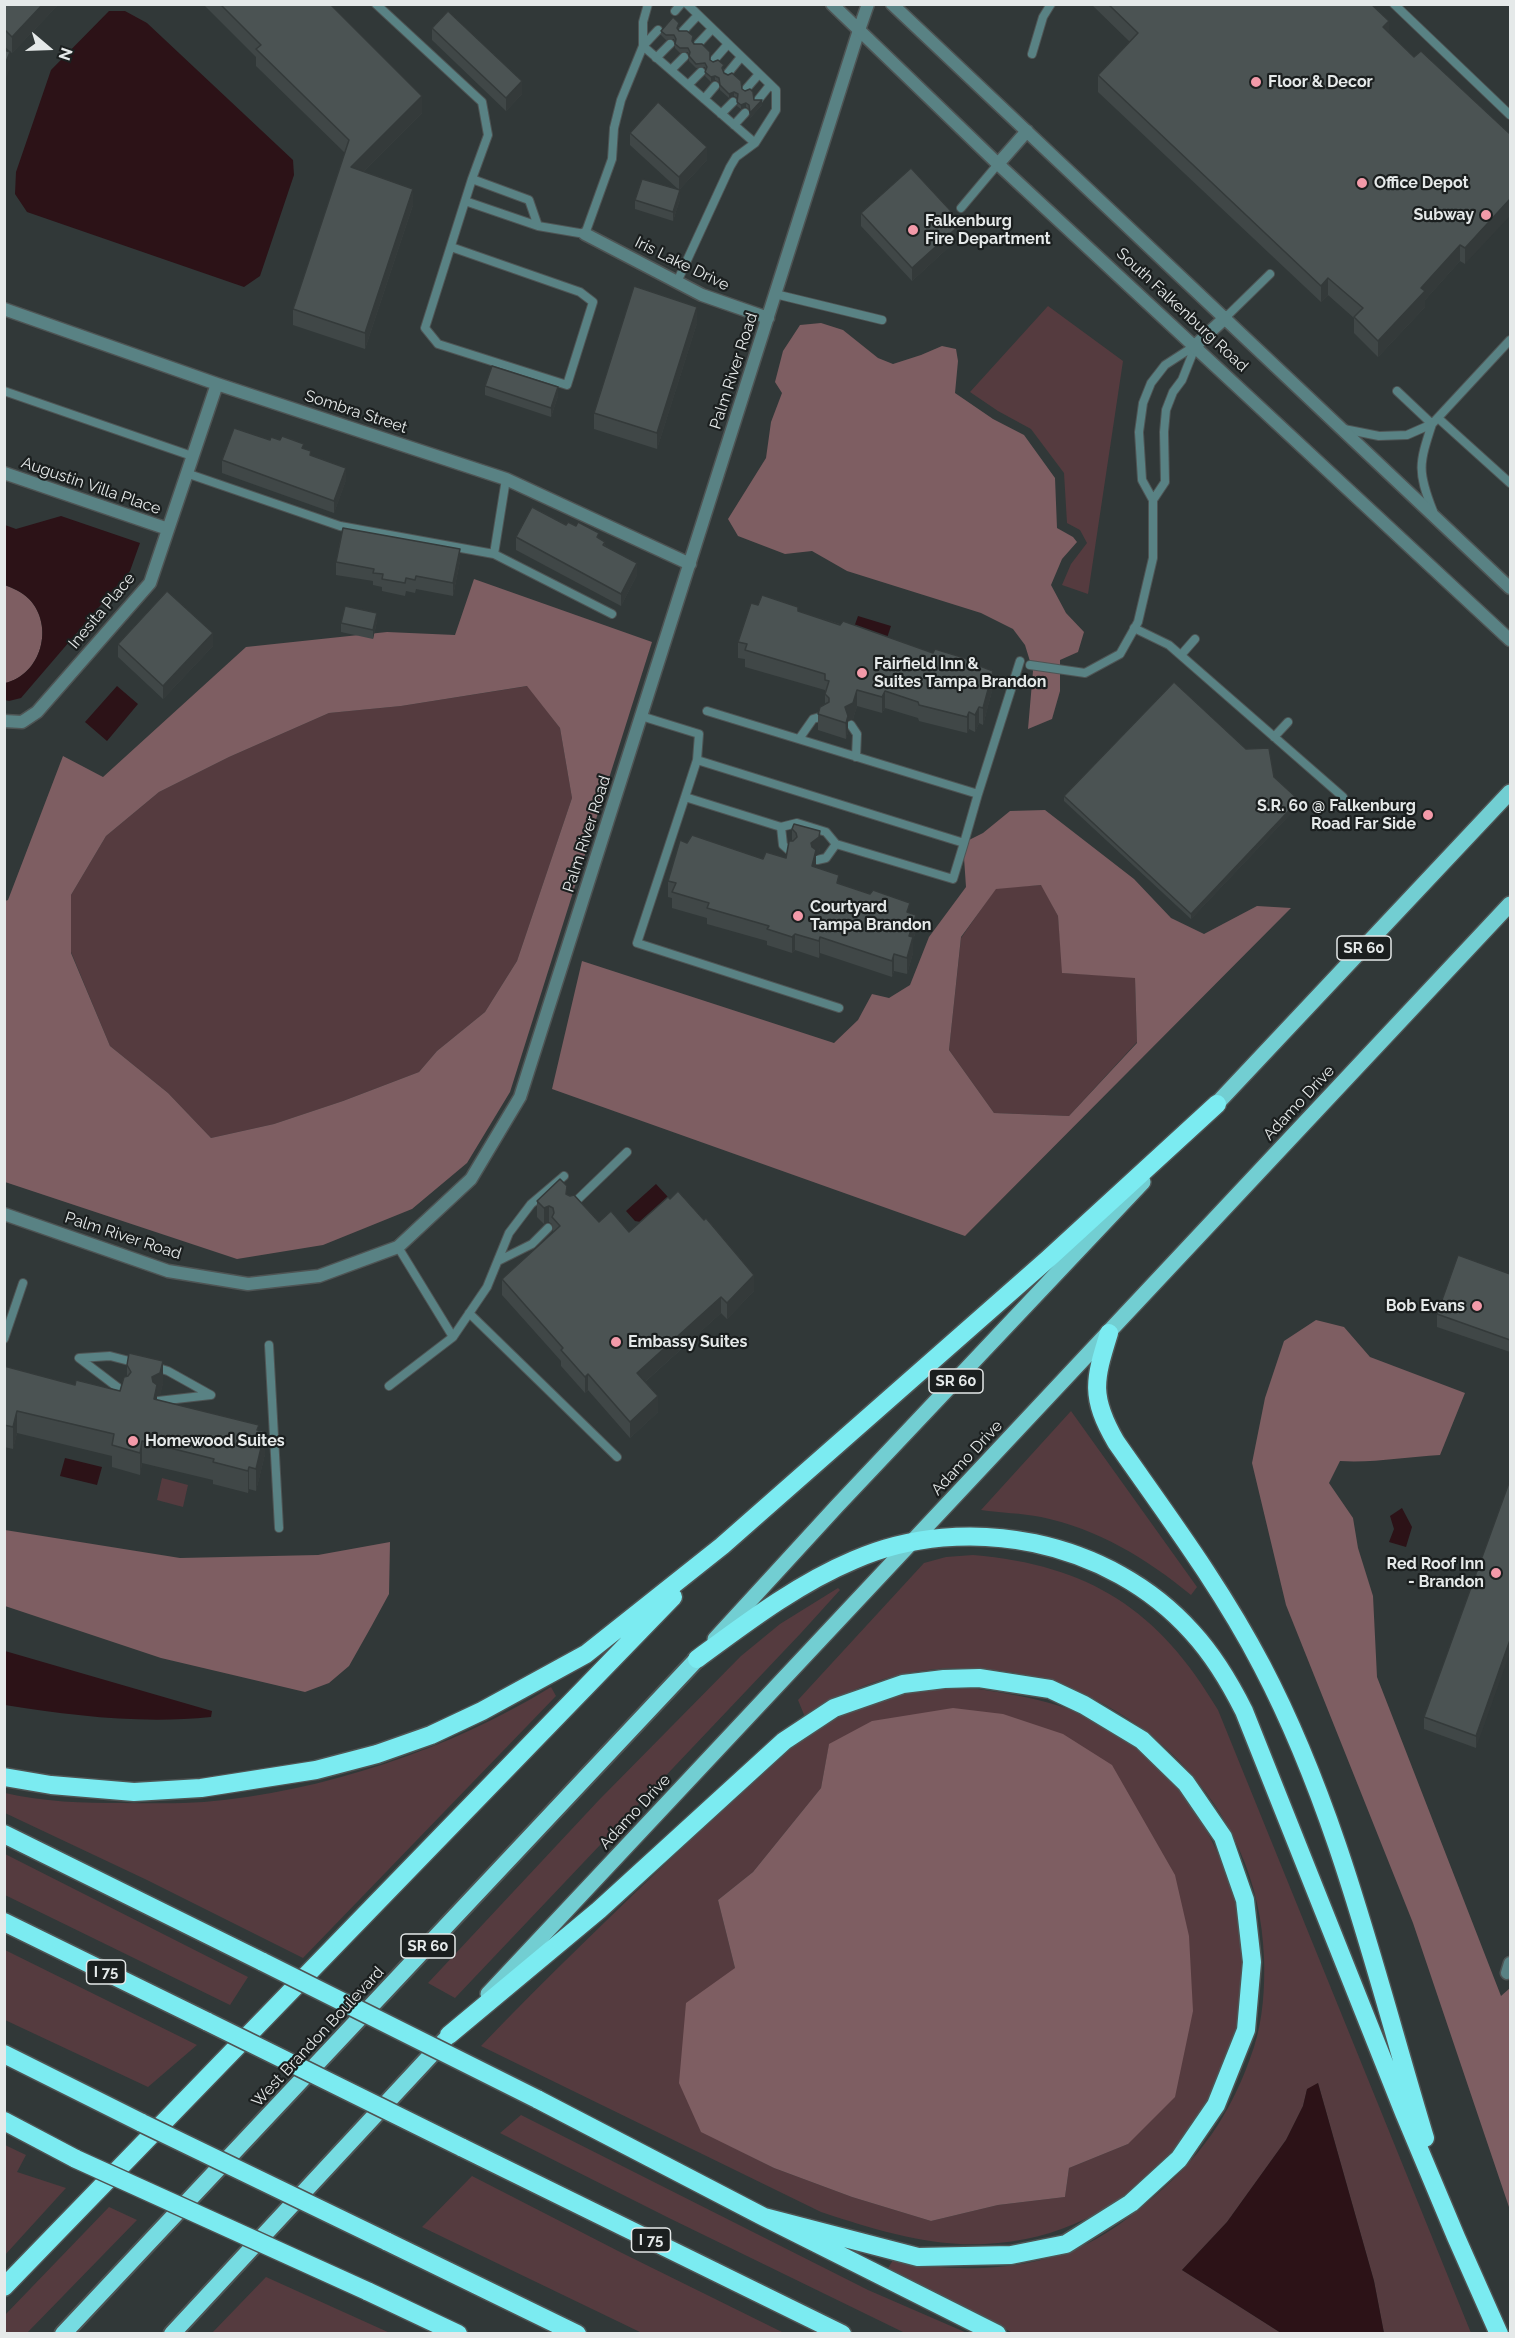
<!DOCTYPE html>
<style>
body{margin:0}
#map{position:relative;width:1515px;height:2338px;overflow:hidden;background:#313838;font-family:Raleway,sans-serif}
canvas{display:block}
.frame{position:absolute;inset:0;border:6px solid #e5e9e9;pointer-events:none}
.north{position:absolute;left:18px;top:18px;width:60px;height:60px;-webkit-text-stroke:4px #1b1f1f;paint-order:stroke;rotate:109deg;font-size:16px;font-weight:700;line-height:24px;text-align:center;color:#e5e9e9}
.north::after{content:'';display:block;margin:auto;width:21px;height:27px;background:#e5e9e9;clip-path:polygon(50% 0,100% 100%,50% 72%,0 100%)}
</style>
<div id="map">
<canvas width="1515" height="2338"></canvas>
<div class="frame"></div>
<div class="north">N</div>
</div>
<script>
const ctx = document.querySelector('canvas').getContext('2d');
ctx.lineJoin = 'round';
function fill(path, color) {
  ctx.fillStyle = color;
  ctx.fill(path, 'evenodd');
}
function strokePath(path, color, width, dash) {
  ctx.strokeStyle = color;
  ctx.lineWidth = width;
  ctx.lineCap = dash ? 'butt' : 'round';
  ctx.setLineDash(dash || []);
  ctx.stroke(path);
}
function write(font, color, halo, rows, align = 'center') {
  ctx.font = font + ' Raleway,sans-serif';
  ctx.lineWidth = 4.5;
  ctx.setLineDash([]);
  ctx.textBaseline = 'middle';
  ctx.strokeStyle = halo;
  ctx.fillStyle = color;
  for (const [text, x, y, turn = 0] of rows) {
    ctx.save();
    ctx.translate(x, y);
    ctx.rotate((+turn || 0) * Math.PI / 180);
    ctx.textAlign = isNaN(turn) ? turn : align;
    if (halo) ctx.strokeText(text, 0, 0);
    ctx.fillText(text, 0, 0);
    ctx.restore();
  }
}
fill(new Path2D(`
 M1048,306L1123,361L1088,594L1062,585L1071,564L1087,543L1080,530L1067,523L1064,473L1031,429L998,411L970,392Z
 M528,686L560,728L572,798L517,961L485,1012L437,1051L419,1072L343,1101L274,1124L211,1138L168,1093L110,1046L71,952V895L106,836L159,792L229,757L329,713L401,706Z
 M1042,885L1058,916L1063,973L1135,977L1137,1042L1069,1116L994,1113L949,1050L961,938L996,888Z
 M1071,1411L1197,1587L1191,1595C1146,1558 1098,1529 1041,1517C1021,1513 1001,1513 981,1510Z
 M162,1478L188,1485L183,1507L157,1500Z
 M973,1555C1090,1565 1159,1610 1218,1710L1471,2333H1384L1374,2281L1318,2083L1307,2090L1303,2106L1286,2140L1227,2222L1182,2270L1281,2333H1013L887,2270L893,2260C953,2273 1022,2272 1080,2247C1103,2237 1125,2221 1144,2205C1199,2161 1232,2114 1254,2047C1263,2019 1265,1987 1264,1958C1260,1806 1135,1681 985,1669C918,1664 861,1680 805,1717L798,1700L924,1563L946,1557Z
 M838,1588L840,1590L801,1633L455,1998L428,1983L599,1800L741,1656L780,1624Z
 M551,1687L556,1696L303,1958L147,1880L5,1813V1793C43,1802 83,1803 122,1803C149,1803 177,1804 204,1802C322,1792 451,1749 551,1687Z
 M970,1688C1021,1695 1076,1704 1120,1735C1138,1748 1158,1765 1173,1782C1210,1823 1243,1899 1244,1955C1244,1968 1242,1982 1240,1995C1238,2029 1230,2064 1214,2094C1203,2116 1185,2137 1169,2155C1121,2209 1057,2241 985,2244C929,2247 873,2229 821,2212L481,2046C547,1977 616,1911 685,1845C728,1804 779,1750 829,1720C869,1696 924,1689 970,1688ZM829,1745L1128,2144L1069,2168L1065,2197L998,2205L931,2221L852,2197L774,2168L701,2131L735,1968L718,1900L753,1872L821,1788Z
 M5,1854L248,1977L230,2005L5,1895Z
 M5,1950L197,2045L148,2087L5,2020Z
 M521,2115L868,2290L967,2333H905L669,2218L500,2133Z
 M5,2145L26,2155L17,2172L66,2188L5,2255Z
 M472,2176L622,2253L784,2333H642L422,2227Z
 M109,2207L137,2220L27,2333H5V2315Z
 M266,2277L390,2333H212Z`), '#553b3f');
fill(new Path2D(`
 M821,323L843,330L878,358L893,364L921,355L942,346L956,349L958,361L955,393L993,419L1024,435L1055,478L1057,528L1073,537L1077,542L1062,559L1051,585L1066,613L1084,632L1078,652L1060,660V691L1052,719L1028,729L1033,671L1025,645L1013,629L981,613L847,571L812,551L785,554L738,536L728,519L766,458L771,422L782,393L775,382L783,351L800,325Z
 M474,579L652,642L510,1092L467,1163L412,1209L323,1245L237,1259L5,1182V901L8,900L63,756L103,777L246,647L387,632L455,635ZM527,686L560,728L572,798L517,961L485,1012L437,1051L419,1072L343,1101L274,1124L211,1138L168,1093L110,1046L71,953V895L106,836L159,792L229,757L329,713L401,706Z
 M4,585C13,588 22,592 29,599C55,626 41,675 5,683Z
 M1045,810L1134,879L1171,918L1204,934L1257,906L1291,908L965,1236L552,1089L582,961L834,1043L858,1020L872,994L889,998L910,985L929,937L966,887L963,843L983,833L1010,811ZM1041,885L1058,916L1062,973L1135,978L1137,1043L1069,1116L994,1113L949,1050L961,937L996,889Z
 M1316,1320L1344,1327L1370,1357L1465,1393L1440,1455C1406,1457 1373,1463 1340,1461L1329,1483L1353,1518L1358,1548L1373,1596L1377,1677L1501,1996L1510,1988V2210L1413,1923L1286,1605L1252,1463L1265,1398L1284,1341Z
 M5,1530L180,1558L318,1555L390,1542L389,1594L371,1627L349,1666L329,1683L305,1692L161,1658L5,1606Z
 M953,1708L1003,1714L1063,1734L1112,1765L1175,1875L1189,1936L1193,2011L1175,2097L1128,2144L1069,2168L1065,2197L998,2205L931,2221L852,2197L774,2168L701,2132L679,2083L686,2003L735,1968L718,1900L753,1872L821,1788L829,1744L872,1721Z`), '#7e5e62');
fill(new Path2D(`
 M109,11H125L147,23L293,160L294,175L260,276L244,287L27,212L15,194L16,172L51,70Z
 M61,516L140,543L130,571L21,698L9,701L5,700V683C41,675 55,626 29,599C22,592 13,588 5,585V525L16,529Z
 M858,616L891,626L886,641L853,630Z
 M117,686L138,704L107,741L85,722Z
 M656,1184L668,1197L641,1222L635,1221L626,1211Z
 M65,1458L102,1467L97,1485L60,1476Z
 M1402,1508L1412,1527L1406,1547L1389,1542L1394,1529L1390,1516Z
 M5,1651L212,1711L211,1717C141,1724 74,1716 5,1705Z
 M1318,2083L1374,2281L1384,2333H1281L1182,2270L1227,2222L1286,2140L1303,2106L1307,2089Z`), '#2c1217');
const service = new Path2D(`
 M376,4L482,102L488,135L472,179L425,328L438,344L567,385L593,302L580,292L451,247
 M648,4L643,22V46L755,143
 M1394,4L1510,115
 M675,11L681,4
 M683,31L698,15
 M698,44L712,29
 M1032,54L1043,17L1051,4
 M656,58L670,44
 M714,60L728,44
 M671,70L684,57
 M728,73L741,57
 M688,85L701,72
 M746,89L759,74
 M704,99L715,86
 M758,100L770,85
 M721,114L733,102
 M734,125L745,113
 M472,179L529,200L538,226
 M465,201L538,226L585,234L612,159L614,128L621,100L643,46L658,30
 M961,208L998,164
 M677,282L730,167L736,157L755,143L776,110V90L687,4
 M775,294L882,320
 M1226,317L1270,274
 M4,391L192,456
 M1397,391L1432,424L1510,340
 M1438,418L1510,483
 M1344,429L1379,436L1407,435L1432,424C1419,464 1417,471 1433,511
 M186,473L340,526L494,554L612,614
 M1153,500L1165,482L1164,432L1166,410L1173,392L1182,380L1196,345
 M494,554L506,479
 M1134,628L1169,645L1343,797
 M1181,655L1195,639
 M1030,665L1085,673L1120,654L1138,622L1153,558V500L1142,480L1139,432L1143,403L1151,383L1165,365L1196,345
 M707,711L978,794L964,843
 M641,716L699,734L697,760L964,843L953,879L836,844L826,832L797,823L781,827L685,797L697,760
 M851,725L857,734L856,757
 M1274,737L1288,722
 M799,739L813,719L823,716
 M978,794L1020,661
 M685,797L637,943L839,1008
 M781,827L783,845L791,852
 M817,860L826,858L836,844
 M572,1205L627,1152
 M398,1247L453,1337
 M498,1261L532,1244L548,1228
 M469,1313L617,1457
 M4,1339L23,1283
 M269,1345L279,1528
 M155,1367L168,1371L211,1395L158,1401
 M389,1386L453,1337L487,1287L509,1233L531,1204L564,1176
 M125,1393L79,1358L110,1356L137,1363`);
const minor = new Path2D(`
 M585,234L702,295L768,318
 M4,309L217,384L506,479L690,564
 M4,473L168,529
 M4,721L22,722L37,712L150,583L217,384
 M4,1214L168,1271L248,1284L319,1276L398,1247L471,1179L520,1097L859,30
 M1507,1973L1510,1963`);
const tertiary = new Path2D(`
 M832,4L998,164L1510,640
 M892,4L1510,588
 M859,30L868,4
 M998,164L1027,131
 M1196,345L1226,317`);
const primary = new Path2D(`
 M1209,1112L1510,792
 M715,1639L837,1506L1143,1182
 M488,1994L1510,904`);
const trunk = new Path2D(`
 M63,2334L697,1659
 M172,2334L445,2040`);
const motorway = new Path2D(`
 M1109,1333C1094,1381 1090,1397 1116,1442C1167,1515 1221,1587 1262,1666C1339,1813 1377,1980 1425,2138
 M697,1659C746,1623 797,1584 854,1560C966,1511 1110,1540 1192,1632C1214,1656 1230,1683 1244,1711L1404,2113L1456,2237L1499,2334
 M4,1777L51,1785L134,1792L201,1788L316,1770L377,1754L431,1735L482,1711L586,1654L722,1546L1048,1259L1217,1104
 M4,1834L263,1962
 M4,1922L208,2022
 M449,2035L599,1910L784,1741L834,1708L903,1684L944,1679L979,1678L1050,1689L1084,1705L1142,1740L1186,1783L1223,1837L1245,1900L1252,1962L1246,2030L1216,2105L1179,2159L1131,2203L1066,2244L1011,2255L918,2257L764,2217
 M4,2054L142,2123
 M537,2099L764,2217L997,2334
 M4,2121L76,2159
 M461,2147L842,2334
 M386,2241L577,2334
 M4,2287L673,1597
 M367,2291L458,2334`);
strokePath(service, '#4e5454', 10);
strokePath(minor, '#4e5454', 15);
strokePath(tertiary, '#4e5454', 15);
strokePath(primary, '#4e5454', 18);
strokePath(trunk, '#4e5454', 20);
strokePath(motorway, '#4e5454', 21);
strokePath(service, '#598284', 8);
strokePath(minor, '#598284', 12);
strokePath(tertiary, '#598284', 12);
strokePath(primary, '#72ced2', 15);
strokePath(trunk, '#76dce2', 16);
strokePath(motorway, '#7bebf1', 18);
const motorwayBridge = new Path2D(`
 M263,1962L537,2099
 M208,2022L461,2147
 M142,2123L386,2241
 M76,2159L367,2291`);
strokePath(motorwayBridge, '#4e5454', 21, []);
strokePath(motorwayBridge, '#7bebf1', 18);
fill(new Path2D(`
 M4,4H59L12,53L4,46Z
 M203,4H330L422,113L363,172L413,205L365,349L293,325V309L345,153L256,66V57Z
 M1091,4H1371L1389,33L1414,57L1510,134L1465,264L1460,261L1425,300V307L1378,357L1354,333V318L1328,295L1321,302L1098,92V75L1130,42Z
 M679,27L678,29L679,31L693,42L710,60L724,69L723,71L724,73L754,100L762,105L750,118L749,109L746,107L741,109L737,106L738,98L734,96L729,98L720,90L719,82L715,80L711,82L705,76L706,70L705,67L696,68L689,61V55L688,52L680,53L675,48V42L674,39L666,40L661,35V31Z
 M432,28L522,94L506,111L432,40Z
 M630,133L707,160L679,190L630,145Z
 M680,199L673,221L635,209V200Z
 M861,213L962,235L912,281L861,226Z
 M697,323L657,449L594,429V413Z
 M485,386L558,396L551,417L485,395Z
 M270,440L304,449L311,456L346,480L334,513L222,473V460Z
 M566,525L599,538L605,545L637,575L621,606L516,550V537Z
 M460,561L453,596L416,589L415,593L406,591L405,596L382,591V587L373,585V581L336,575V562Z
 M758,605L798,611L933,653L972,663L993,687L983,725L979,723L975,732L969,729L967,733L919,721L918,718L885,708L882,713L857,706L853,719L848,721V732L846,739L818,730V714L825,704V690L745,667V659L738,658V642Z
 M377,621L373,639L341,632V623Z
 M118,644L213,646L163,699L118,657Z
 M1064,796L1299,805L1191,919L1064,801Z
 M792,829L820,847L819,854L816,856L815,867L839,883L910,913L916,931L913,940V953L907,974L894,971L892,977L820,953L819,958L795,950L792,953L767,945V941L707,924V918L672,908V898L668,897V881L687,843L763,859L786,858L792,841Z
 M567,1194L599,1222L629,1232L754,1291L727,1319L721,1313L645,1382L658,1412L630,1438L588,1390L585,1393L561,1366V1361L502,1295V1279L553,1233L552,1224L549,1222L544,1224L537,1217V1201Z
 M1510,1274V1352L1437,1327V1314Z
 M127,1365L163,1383L160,1395L157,1396V1400L259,1430L265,1454L256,1491L249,1489L248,1493L213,1484V1480L142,1463L140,1475L112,1467V1456L17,1433L13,1449L4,1447V1366L75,1385L120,1391L127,1376Z
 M1510,1480L1476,1748L1424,1729V1717Z`), '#404747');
fill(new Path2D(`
 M43,4H59L12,53V37Z
 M1389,21V37L1383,27Z
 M10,52V69L4,84V67Z
 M715,76V80L711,82V77Z
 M522,81V94L506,111V98Z
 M734,92V96L729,98V94Z
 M422,96V113L351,184V167Z
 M762,100V105L750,118V113Z
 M746,103V107L741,109V105Z
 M707,147V160L679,190V177Z
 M413,189V205L365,349V333Z
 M680,190V199L673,221V212Z
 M1510,199V216L1465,264V248Z
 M962,223V235L912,281V268Z
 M1460,245V261L1425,300V307L1378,357V341L1421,288Z
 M1328,278V295L1321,302V286Z
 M697,307V323L657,449V433Z
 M558,387V396L551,417V408Z
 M346,468V480L334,513V501Z
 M460,549V561L453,596V583Z
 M637,563V575L621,606V594Z
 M377,613V621L373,639V630Z
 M213,633V646L163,699V686Z
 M993,671V687L983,725V708Z
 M857,690V706L853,719L848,721V732L846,739L845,707Z
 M885,691V708L882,713V697Z
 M979,707V723L975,732V715Z
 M969,712V729L967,733V717Z
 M1299,800V805L1191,919V914Z
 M820,831V847L819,854L816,856V866L812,882L811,843Z
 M916,915V931L913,940V953L907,974V958L909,936Z
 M795,934V950L792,953V937Z
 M820,937V953L819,958V941Z
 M894,954V971L892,977V961Z
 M549,1206V1222L544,1224V1208Z
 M754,1275V1291L727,1319V1303Z
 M721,1297V1313L637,1389V1373Z
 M163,1361V1383L160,1395L157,1396V1407L154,1421L152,1377Z
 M588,1374V1390L585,1393V1377Z
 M658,1396V1412L630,1438V1422Z
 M17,1411V1433L13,1449V1427Z
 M265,1431V1454L256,1491V1469Z
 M142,1441V1463L140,1475V1453Z
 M249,1467V1489L248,1493V1471Z
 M1510,1640V1653L1476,1748V1736Z`), '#343a3a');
const building = new Path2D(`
 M4,4H43L12,37L4,29Z
 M220,4H330L422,96L351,167L413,189L365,333L293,309L349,140L256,49L261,45Z
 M1108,4H1371L1389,21L1383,27L1414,57L1421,51L1510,134V199L1465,248L1460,245L1421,288L1425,291L1378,341L1354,317L1363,308L1328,278L1321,286L1098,75L1138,33Z
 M448,11L522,81L506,98L432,28Z
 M673,17L679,23L677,28L679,31H687L693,36L692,41L694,44H702L710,52V60L713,62L718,60L724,65L722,68L724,73L728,75L732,73L741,81L742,89L745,91L750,89L753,92L754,100H762L750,113L749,105L746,103L741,105L737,102L738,94L734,92L729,94L720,85L719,78L715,76L711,77L705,72L707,67L705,63L696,64L689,56L690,52L688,48H680L675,44L676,39L674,35H666L661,31Z
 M4,50L10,52L4,67Z
 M658,102L707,147L679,177L630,133Z
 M911,168L962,223L912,268L861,213Z
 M642,179L680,190L673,212L635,200Z
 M634,286L697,307L657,433L594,413Z
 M492,366L558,387L551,408L485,386Z
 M234,428L270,440L271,437L280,440L282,436L304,444L302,448L311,451L310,455L346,468L334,501L222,460Z
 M532,507L566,525L568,522L576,526L578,522L599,533L597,537L605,542L603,545L637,563L621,594L516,537Z
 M343,528L460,549L453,583L416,576L415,580L406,578L405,583L382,579L383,574L373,573L374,569L336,562Z
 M167,591L213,633L163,686L118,644Z
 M762,595L798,607V611L840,625L843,621L933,653L935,649L971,660L972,663L993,671L983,708L979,707L975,715L969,712L967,717L919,705L918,702L885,691L882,697L857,690L853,703L845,707L848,716L846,723L818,714L820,707L829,702V698L825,694L829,681L825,680V674L745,650L747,644L738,642L751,603L758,605Z
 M345,606L377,613L373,630L341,623Z
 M1174,682L1246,749L1269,748L1274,777L1299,800L1191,914L1064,796Z
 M794,824L820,831L819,837L811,843L812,847L816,850L812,866L839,875L837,883L870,894L873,890L910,903L907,912L916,915L909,936L913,937L907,958L894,954L892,961L820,937L819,941L795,934L792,937L767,929L769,926L707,908L709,903L672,892L676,883L668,881L680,840L687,843L692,835L763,859L766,852L786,858L789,841H793L797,837L796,833L792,829Z
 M560,1179L567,1186L566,1194L570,1196L574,1195L599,1222L611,1211L629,1232L668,1197L670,1199L678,1191L704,1220L706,1218L754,1275L727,1303L721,1297L637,1373L658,1396L630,1422L588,1374L585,1377L561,1350L563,1348L502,1279L560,1226L552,1217L554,1213L553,1208L549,1206L544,1208L537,1201Z
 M1458,1255L1510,1274V1340L1437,1314Z
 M129,1353L163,1361L160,1373L152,1377L153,1382L157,1385L154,1399L259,1425L257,1430L265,1431L256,1469L249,1467L248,1471L213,1462L214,1459L142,1441L140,1453L112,1445L114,1434L17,1411L13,1427L4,1425V1366L75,1385L76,1380L120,1391L124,1377L128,1376L131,1372L127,1365Z
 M1510,1480V1640L1476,1736L1424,1717Z`);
fill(building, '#4b5353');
strokePath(building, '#343a3a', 1.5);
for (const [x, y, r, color] of [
 [1256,82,6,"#f39aa9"],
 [1362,183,6,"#f39aa9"],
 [1486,215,6,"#f39aa9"],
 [913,230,6,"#f39aa9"],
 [862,673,6,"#f39aa9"],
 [1428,815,6,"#f39aa9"],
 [798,916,6,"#f39aa9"],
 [1477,1306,6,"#f39aa9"],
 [616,1342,6,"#f39aa9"],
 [133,1441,6,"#f39aa9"],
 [1496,1573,6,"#f39aa9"]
]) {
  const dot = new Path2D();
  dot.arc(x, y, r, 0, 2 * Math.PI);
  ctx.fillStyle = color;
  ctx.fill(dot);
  strokePath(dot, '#1b1f1f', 2);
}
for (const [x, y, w] of [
 [1364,948,54],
 [956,1381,54],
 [428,1946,54],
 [106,1972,39],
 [651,2240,39]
]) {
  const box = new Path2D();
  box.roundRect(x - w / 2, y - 12, w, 24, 4.5);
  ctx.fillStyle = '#1b1f1f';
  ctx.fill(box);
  strokePath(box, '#e5e9e9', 1.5);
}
write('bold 15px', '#e5e9e9', null, [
 ["SR 60",1364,948],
 ["SR 60",956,1381],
 ["SR 60",428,1946],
 ["I 75",106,1972],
 ["I 75",651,2240]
]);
write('bold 16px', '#e5e9e9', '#1b1f1f', [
 ["Floor & Decor",1268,82],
 ["Office Depot",1374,183],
 ["Subway",1474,215,"right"],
 ["Falkenburg",925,221],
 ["Fire Department",925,239],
 ["Fairfield Inn &",874,664],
 ["Suites Tampa Brandon",874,682],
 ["S.R. 60 @ Falkenburg",1416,806,"right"],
 ["Road Far Side",1416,824,"right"],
 ["Courtyard",810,907],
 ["Tampa Brandon",810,925],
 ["Bob Evans",1465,1306,"right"],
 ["Embassy Suites",628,1342],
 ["Homewood Suites",145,1441],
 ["Red Roof Inn",1484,1564,"right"],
 ["- Brandon",1484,1582,"right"]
], 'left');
write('16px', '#e5e9e9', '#1b1f1f', [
 ["Iris Lake Drive",682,264,26],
 ["South Falkenburg Road",1182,310,43],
 ["Palm River Road",734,371,-72],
 ["Sombra Street",356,412,18],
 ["Augustin Villa Place",91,486,19],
 ["Inesita Place",102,611,-50],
 ["Palm River Road",587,834,-72],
 ["Adamo Drive",1299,1103,-47],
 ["Palm River Road",123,1236,18],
 ["Adamo Drive",967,1458,-47],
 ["Adamo Drive",635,1812,-47],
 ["West Brandon Boulevard",318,2037,-47]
]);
</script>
